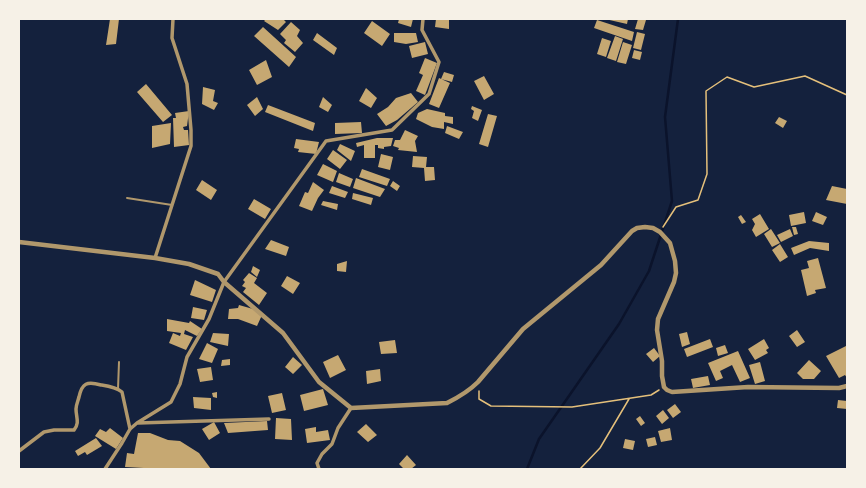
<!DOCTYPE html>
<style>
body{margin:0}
#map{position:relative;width:866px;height:488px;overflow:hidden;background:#14213d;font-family:"Fira Sans",sans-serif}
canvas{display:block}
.frame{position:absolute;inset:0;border:20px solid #f6f1e7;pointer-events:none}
</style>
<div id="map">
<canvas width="866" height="488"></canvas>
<div class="frame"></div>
</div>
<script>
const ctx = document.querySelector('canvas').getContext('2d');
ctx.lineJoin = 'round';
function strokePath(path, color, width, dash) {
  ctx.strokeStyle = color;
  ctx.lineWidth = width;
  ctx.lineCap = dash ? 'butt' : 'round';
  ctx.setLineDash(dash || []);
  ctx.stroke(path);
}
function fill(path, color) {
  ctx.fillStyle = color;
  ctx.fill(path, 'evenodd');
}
strokePath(new Path2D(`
 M527,469L539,439L619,324L649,271L672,201L665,117L678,19`), '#0b132b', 2.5);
fill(new Path2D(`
 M110,19H119L116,44L106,45Z
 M266,19H283L286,22L278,30L264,21Z
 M399,19H413L411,27L398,23Z
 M436,19H449V29L435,27Z
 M605,19H628L627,24Z
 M638,19L646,20L643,30L635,29Z
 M597,20L634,32L632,41L594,28Z
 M372,21L390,34L382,46L364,33Z
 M291,22L300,30L297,36L303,43L295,52L284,43L286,40L280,34Z
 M263,27L296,57L289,67L254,36Z
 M637,32L645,34L641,50L633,48Z
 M317,33L337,48L334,55L313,40Z
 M394,33H416L418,42L406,44L394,42Z
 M615,36L623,39L616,61L607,58Z
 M602,38L611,41L606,57L597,54Z
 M425,42L428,54L412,58L409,46Z
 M623,42L632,45L626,64L617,62Z
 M634,50L642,52L640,60L632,58Z
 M425,58L437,63L425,95L416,91L423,75L419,73Z
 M266,60L272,77L257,85L249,70Z
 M444,72L454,75L452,82L441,79Z
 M484,76L494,94L484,100L474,81Z
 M439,78L450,83L439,108L429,104Z
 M146,84L172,115L163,122L137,92Z
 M203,87L215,90L213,101L218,103L214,110L202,104Z
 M366,88L377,98L371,108L359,101Z
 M411,93L418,102L397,120L386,126L377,114L388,107L396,98Z
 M257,97L263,109L255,116L247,105Z
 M323,97L332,105L328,112L319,107Z
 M268,105L315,123L313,131L265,112Z
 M472,106L482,110L478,121L472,118L474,111L471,109Z
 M427,109L445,113V116L453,117V124L444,122V129L432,127L416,119L418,113Z
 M189,111L187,126L183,127L184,130H188L189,145L174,147L173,118H176L175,113Z
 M488,114L497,116L488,147L479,144Z
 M779,117L787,121L783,128L775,123Z
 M361,122L362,133L335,134V123Z
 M171,123L170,144L152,148V126Z
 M447,126L463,132L459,139L445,133Z
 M405,130L418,136L415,141L417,152L398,150L399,148L393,146L395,140H400Z
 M377,138H393L391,146L384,147V149L378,148V145H375V158H364V145L357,147L356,143Z
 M296,139L319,142L316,154L298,152L299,149L294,148Z
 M340,144L355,151L351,161L337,150Z
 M333,150L347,160L340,169L327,159Z
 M381,154L393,157L390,170L378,167Z
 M413,156L427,157L426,167H434L435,180L425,181L424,168L412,167Z
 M323,164L337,171L333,182L317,175Z
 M362,169L390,179L387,186L359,177Z
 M339,173L353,179L350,187L336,182Z
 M356,178L385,189L380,197L353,188Z
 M202,180L217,190L211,200L196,190Z
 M393,181L400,186L397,191L390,186Z
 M313,182L324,190L318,198L312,211L299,206L305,192L308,193Z
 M332,186L348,192L345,198L329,193Z
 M832,186L847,189V204L826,200Z
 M353,193L373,198L371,205L352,199Z
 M254,199L271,209L265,219L248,209Z
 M323,201L338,204L337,210L321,205Z
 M804,212L806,223L791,226L789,215Z
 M816,212L827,217L823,225L812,221Z
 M760,214L769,229L756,237L752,230L755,224L752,219Z
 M741,215L746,222L742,224L738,217Z
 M792,227H796L798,234L794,235Z
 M771,229L780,243L772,247L764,234Z
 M790,229L793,236L781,242L777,235Z
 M271,240L289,247L286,256L265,249Z
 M809,241L829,243V251L810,248L794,255L791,248Z
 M780,244L788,257L780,262L772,250Z
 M818,258L826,288L815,290L816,293L807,296L801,270L809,268L807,261Z
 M347,261L346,272L337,271V264Z
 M253,266L260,270L257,277L251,272Z
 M249,273L257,278L254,283L267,293L259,305L243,292L246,288L242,286L245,282L243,280Z
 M287,276L300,283L293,294L281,286Z
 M195,280L216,290L212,302L190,295Z
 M239,305L253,309L262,315L257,326L238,319H228L229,309L238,308Z
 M193,307L207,310L204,320L191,318Z
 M167,319L189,323L190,321L202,329L197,336L185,330L184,334L193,337L186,350L169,343L173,333L180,336L181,333L167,331Z
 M797,330L805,342L797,347L789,336Z
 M687,332L690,344L682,347L679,334Z
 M213,333L229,334L228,346L210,342Z
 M710,339L713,347L687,357L684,349Z
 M764,339L769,348L766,350L768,353L755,360L748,349Z
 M395,340L397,353L381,354L379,342Z
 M207,343L218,349L212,363L199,359Z
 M725,345L728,353L718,356L716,348Z
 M846,346L847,348V378L845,375L839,378L826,356Z
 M654,348L660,356L653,362L646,354Z
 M738,351L750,378L740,382L732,365L720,371L723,378L716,381L708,363Z
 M338,355L346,370L330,378L323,362Z
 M293,357L302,365L293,374L285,367Z
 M230,359V365L221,366L222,360Z
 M809,360L821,371L814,379H803L797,373Z
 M760,362L765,381L755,384L749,365Z
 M211,367L213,380L200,382L197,369Z
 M380,369L381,381L367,384L366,371Z
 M708,376L710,385L693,388L691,379Z
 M323,389L328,405L304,411L300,395Z
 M217,392V398L213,397L212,393Z
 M282,393L286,410L272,413L268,396Z
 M193,397L211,398V410L194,408Z
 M838,400L847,401V409L837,408Z
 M675,404L681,412L673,418L667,410Z
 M663,410L669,418L662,424L656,416Z
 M640,416L645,423L641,426L636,419Z
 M276,418L291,419L292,440L275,439Z
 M267,421L268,430L228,433L224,423Z
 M214,422L220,433L209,440L202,429Z
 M366,424L377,435L368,442L357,432Z
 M316,427V432L328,430L330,440L307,443L305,429Z
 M110,428L123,438L116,449L95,436L100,429L106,432Z
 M670,428L672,440L661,442L658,431Z
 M138,433H150L168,440L180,441L199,453L211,469H162L125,467L127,453L134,454Z
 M655,437L657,445L648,447L646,439Z
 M96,438L102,446L87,455L85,452L78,456L75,451Z
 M625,439L635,441L633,450L623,448Z
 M407,455L416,465L411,469H404L399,464Z`), '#c6a872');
strokePath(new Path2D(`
 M663,227L676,207L698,200L707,174L706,91L727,77L754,87L805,76L847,95
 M479,391V399L491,406L572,407L651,395L659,390
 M580,469L600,448L629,399`), '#e5c07b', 1.5);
strokePath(new Path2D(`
 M127,198L172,205
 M118,389L119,362`), '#b1986c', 2);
strokePath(new Path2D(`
 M155,258L191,146V130L187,84L172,38L173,19
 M138,423L269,419
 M19,451L44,432L54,430H74C80,423 76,417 76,409C76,405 78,401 79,397C82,383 87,381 101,385C108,386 116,387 122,392L130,429
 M105,469L122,443L130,429L137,423L171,402L180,384L187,357L209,319L224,282L326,141L392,130L429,94L439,62L422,30L423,19
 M319,469L317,463L322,454L332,444L338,428L351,408`), '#b1986c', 3.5);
strokePath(new Path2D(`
 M19,242L155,258L189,264L218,274L224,282L283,333L319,382L351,408L447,403C459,397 469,391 478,382L523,329L601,265L632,231L637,228L645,227L653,228L660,232L670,243L675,261L676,273L674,282L658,319L657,330L662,361V376L664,387L667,390L672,392L748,387L839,388L847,386`), '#b1986c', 4.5);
</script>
